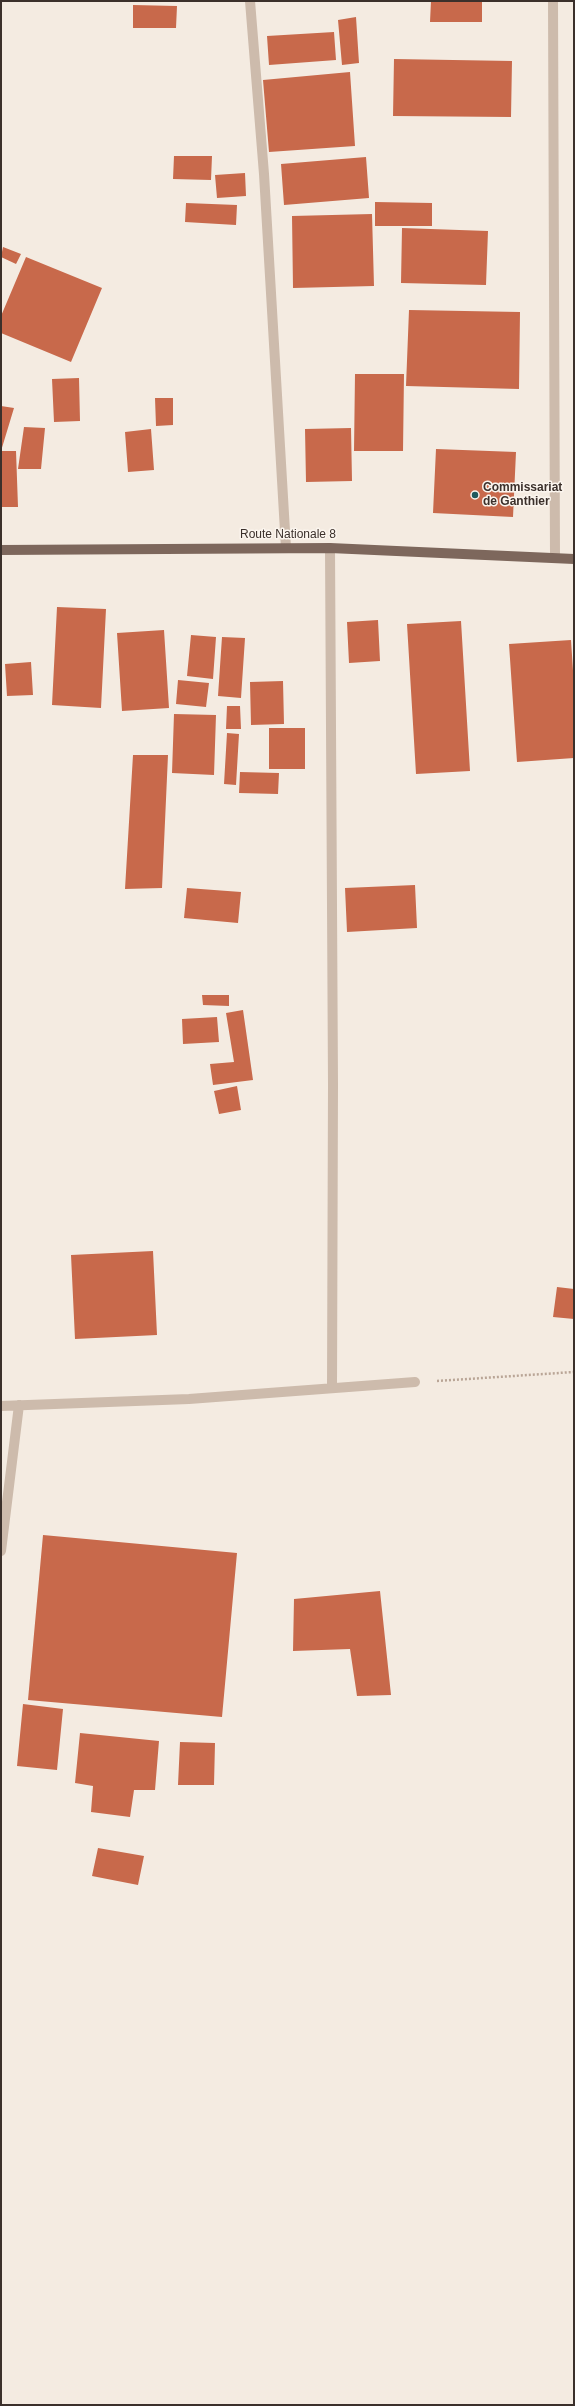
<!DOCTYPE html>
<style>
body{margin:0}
#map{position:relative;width:575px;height:2406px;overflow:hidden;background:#f4ebe1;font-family:Arial,sans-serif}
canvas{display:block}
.frame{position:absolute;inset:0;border:2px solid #3b302b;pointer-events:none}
</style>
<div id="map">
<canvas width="575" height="2406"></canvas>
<div class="frame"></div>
</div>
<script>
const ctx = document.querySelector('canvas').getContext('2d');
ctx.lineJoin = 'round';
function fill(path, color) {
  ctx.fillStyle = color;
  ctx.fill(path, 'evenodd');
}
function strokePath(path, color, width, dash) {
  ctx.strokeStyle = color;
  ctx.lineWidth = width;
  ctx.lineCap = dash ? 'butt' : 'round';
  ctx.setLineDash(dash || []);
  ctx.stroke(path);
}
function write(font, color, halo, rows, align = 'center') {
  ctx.font = font + ' Arial,sans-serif';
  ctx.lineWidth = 3;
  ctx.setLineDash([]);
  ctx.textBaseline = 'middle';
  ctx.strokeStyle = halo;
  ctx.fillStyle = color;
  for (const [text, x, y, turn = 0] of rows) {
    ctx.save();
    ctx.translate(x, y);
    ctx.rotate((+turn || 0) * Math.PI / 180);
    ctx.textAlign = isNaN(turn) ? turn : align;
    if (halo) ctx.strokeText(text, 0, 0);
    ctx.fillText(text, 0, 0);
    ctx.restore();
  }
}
fill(new Path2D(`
 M431,1H482V22H430Z
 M133,5L177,6L176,28H133Z
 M356,17L359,63L342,65L338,20Z
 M334,32L336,60L269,65L267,36Z
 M394,59L512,61L511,117L393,116Z
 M350,72L355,146L269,152L263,80Z
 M174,156H212L211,180L173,179Z
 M366,157L369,198L284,205L281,164Z
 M245,173L246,196L217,198L215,175Z
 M375,202L432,203V226H375Z
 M186,203L237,205L236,225L185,222Z
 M372,214L374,286L293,288L292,216Z
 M402,228L488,231L486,285L401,283Z
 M3,247L21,254L16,264L1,257Z
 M26,257L102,288L71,362L1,333V316Z
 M409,310L520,312L519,389L406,386Z
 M355,374H404L403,451H354Z
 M79,378L80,421L54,422L52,379Z
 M155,398H173V425L156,426Z
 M1,406L14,408L1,451Z
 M24,427L45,428L41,469H18Z
 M351,428L352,481L306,482L305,429Z
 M151,429L154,470L128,472L125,432Z
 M436,449L516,452L513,517L433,513Z
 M1,451H16L18,507H1Z
 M57,607L106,609L101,708L52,705Z
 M378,620L380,661L349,663L347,622Z
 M461,621L470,771L416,774L407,624Z
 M164,630L169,708L122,711L117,633Z
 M191,635L216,637L213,679L187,676Z
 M222,637L245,638L241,698L218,696Z
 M571,640L574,686V758L517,762L509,644Z
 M31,662L33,695L7,696L5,664Z
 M178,680L209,683L206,707L176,704Z
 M283,681L284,724L251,725L250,682Z
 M227,706H240L241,729H226Z
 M174,714L216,715L214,775L172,773Z
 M269,728H305V769H269Z
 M227,733L239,734L236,785L224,784Z
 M133,755H168L162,888L125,889Z
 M240,772L279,773L278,794L239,793Z
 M415,885L417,928L347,932L345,888Z
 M187,888L241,892L238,923L184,918Z
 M202,995H229V1006L203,1005Z
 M243,1010L253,1080L213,1085L210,1064L234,1062L226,1013Z
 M217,1017L219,1042L183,1044L182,1019Z
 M237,1086L241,1110L219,1114L214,1091Z
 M153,1251L157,1335L75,1339L71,1255Z
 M557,1287L574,1289V1319L553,1317Z
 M43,1535L237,1553L222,1717L28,1700Z
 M380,1591L391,1695L357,1696L350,1649L293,1651L294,1599Z
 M23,1704L63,1709L57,1770L17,1766Z
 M80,1733L159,1741L155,1790H134L130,1817L91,1812L93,1786L75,1783Z
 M180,1742L215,1743L214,1785H178Z
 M98,1848L144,1856L138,1885L92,1876Z`), '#c8694b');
strokePath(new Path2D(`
 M437,1381L574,1372`), '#b9a596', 2.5, [2, 2]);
strokePath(new Path2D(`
 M250,1L264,174L286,548
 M553,1L555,558
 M330,548L333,1085L332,1388
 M1,1406L189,1399L415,1382
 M1,1551L19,1405`), '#cdbbac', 10);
strokePath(new Path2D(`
 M1,550L330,548L574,559`), '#7d675c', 10);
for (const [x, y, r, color] of [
 [475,495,4,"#1f5a5e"]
]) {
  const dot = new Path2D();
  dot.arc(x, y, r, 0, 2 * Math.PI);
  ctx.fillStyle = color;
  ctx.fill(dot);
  strokePath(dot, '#fbf5ee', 1.5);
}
write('bold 12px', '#3b302b', '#fbf5ee', [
 ["Commissariat",483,488],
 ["de Ganthier",483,502]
], 'left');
write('12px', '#3b302b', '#fbf5ee', [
 ["Route Nationale 8",288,535]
]);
</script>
